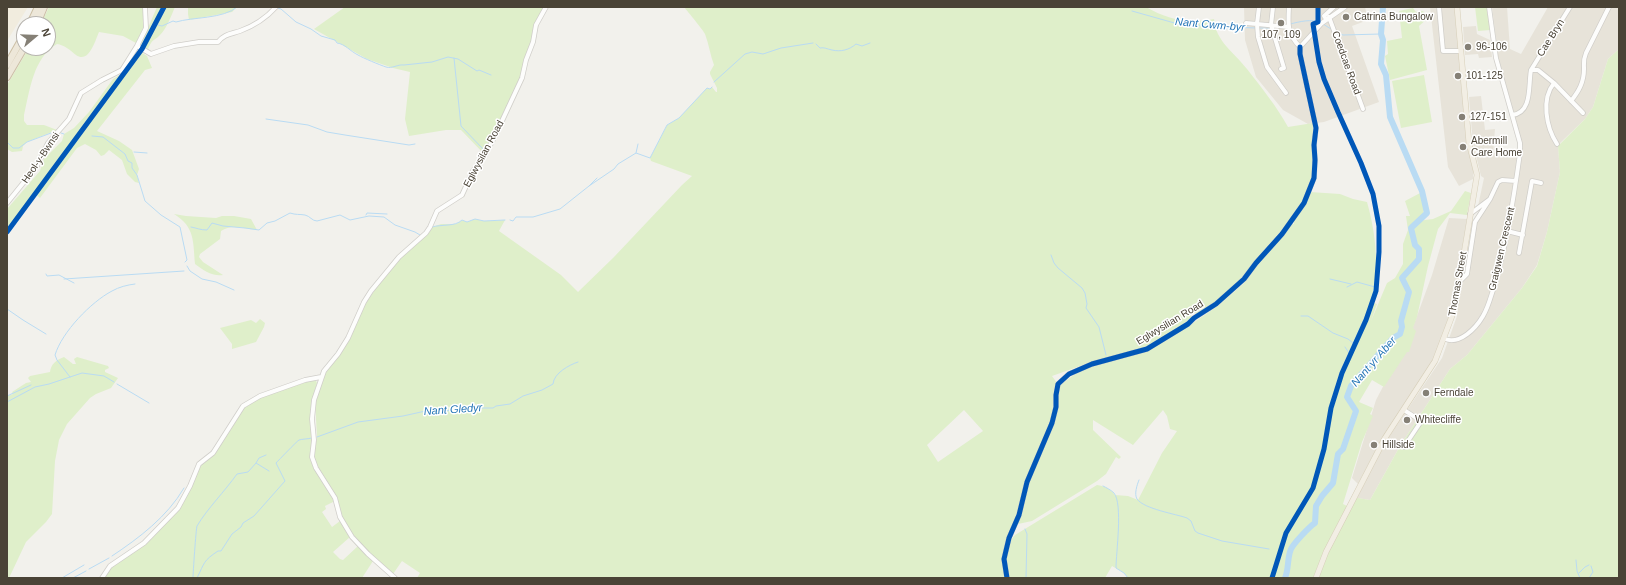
<!DOCTYPE html>
<style>
body{margin:0}
#map{position:relative;width:1626px;height:585px;overflow:hidden;background:#f2f1ec;font-family:Helvetica,sans-serif}
canvas{display:block}
.frame{position:absolute;inset:0;border:8px solid #4a4336;pointer-events:none}
.north{position:absolute;left:16px;top:16px;width:40px;height:40px;box-sizing:border-box;background:#fff;border:1px solid #b7b4af;border-radius:50%;rotate:71deg;font-size:11px;font-weight:700;line-height:16px;text-align:center;color:#4a4336}
.north::after{content:'';display:block;margin:auto;width:14px;height:18px;background:#858076;clip-path:polygon(50% 0,100% 100%,50% 72%,0 100%)}
</style>
<div id="map">
<canvas width="1626" height="585"></canvas>
<div class="frame"></div>
<div class="north">N</div>
</div>
<script>
const ctx = document.querySelector('canvas').getContext('2d');
ctx.lineJoin = 'round';
function fill(path, color) {
  ctx.fillStyle = color;
  ctx.fill(path, 'evenodd');
}
function strokePath(path, color, width, dash) {
  ctx.strokeStyle = color;
  ctx.lineWidth = width;
  ctx.lineCap = dash ? 'butt' : 'round';
  ctx.setLineDash(dash || []);
  ctx.stroke(path);
}
function write(font, color, halo, rows, align = 'center') {
  ctx.font = font + ' Helvetica,sans-serif';
  ctx.lineWidth = 3;
  ctx.setLineDash([]);
  ctx.textBaseline = 'middle';
  ctx.strokeStyle = halo;
  ctx.fillStyle = color;
  for (const [text, x, y, turn = 0] of rows) {
    ctx.save();
    ctx.translate(x, y);
    ctx.rotate((+turn || 0) * Math.PI / 180);
    ctx.textAlign = isNaN(turn) ? turn : align;
    if (halo) ctx.strokeText(text, 0, 0);
    ctx.fillText(text, 0, 0);
    ctx.restore();
  }
}
fill(new Path2D(`
 M1244,7H1365L1368,20L1352,26L1379,102L1324,122L1308,124L1283,110L1256,77L1245,40Z
 M1430,7H1455L1473,168V179L1459,186L1448,167Z
 M1492,7H1507L1510,49L1521,54L1548,7H1619V49L1608,59L1593,107L1585,119L1558,145L1560,172L1547,232L1537,265L1522,288L1467,355L1450,369L1400,446L1370,500L1357,498L1385,443L1442,358L1457,316L1462,281L1467,275L1475,223L1488,203L1485,200L1478,206L1484,178L1481,176L1473,143L1469,97L1481,96L1485,130L1495,129L1493,153L1523,148L1498,56Z
 M1476,26L1477,34L1490,40L1492,57L1479,58L1478,54L1465,55L1463,27Z
 M1449,218L1467,219L1453,305L1442,338L1434,360L1380,442L1358,484L1352,478L1376,400L1410,335L1432,275Z`), '#e7e3d9');
fill(new Path2D(`
 M7,7H28L7,41Z`), '#f1ecde');
fill(new Path2D(`
 M49,7H143L145,24L136,43L123,36L99,32C95,41 89,64 76,55C70,50 64,45 57,44C33,58 30,90 24,115V121L27,125H44L57,130L27,142L23,146L22,151L12,152L7,149V85L29,48H48V24H41Z
 M157,7H175C171,16 167,28 160,35C153,42 153,38 148,49L141,44Z
 M188,7H237L232,12L189,20L188,14Z
 M345,7H546L536,25L522,78L485,155L461,130H446L409,136L405,119L410,72L393,68L367,59L314,29Z
 M684,7H1146C1169,20 1188,24 1214,19C1216,42 1234,52 1247,69C1262,88 1277,107 1288,127L1313,123C1313,133 1312,143 1312,154C1313,162 1314,170 1312,178C1306,208 1279,232 1261,254C1243,276 1224,303 1197,314L1191,312V318L1177,329L1147,348L1097,360L1052,376L1057,383L1054,388L1053,413L1049,427L1025,481L1016,518L1005,544L1003,557L1005,578H417L420,573L402,561L393,574L360,544L345,524L317,467L313,455L317,437L315,401L322,378L346,343L362,309L384,276L405,254L429,233L432,227L441,224H456L462,220L467,222L475,219L484,221L505,220L499,231L561,275L578,292L614,257L682,185L692,176L651,161L650,158L667,125L679,118L707,88L710,89L712,87L716,92H717V88L710,74V72L714,65C710,55 709,44 705,34C704,31 688,12 684,7ZM964,410L983,431L938,462L927,445Z
 M1475,7H1487L1490,30L1478,31Z
 M1413,8L1416,12L1423,11L1428,18L1419,26L1427,70L1390,80L1385,56L1388,54L1387,41L1402,38L1399,11Z
 M1619,49V578H1315L1342,515L1323,554L1313,578H1128L1124,573L1112,566L1105,578H1008C1006,563 1003,548 1015,535L1097,485C1105,486 1111,489 1115,495L1128,496L1138,500L1162,453L1177,431L1170,429L1167,416L1163,410L1133,445L1093,420V430L1121,457L1119,459L1116,457L1106,474L1097,481L1032,521L1018,524L1017,523L1028,482L1054,419L1058,402V390L1060,385L1078,372L1089,367L1144,352L1193,323L1219,305L1243,284L1292,222V224H1294V220L1310,192L1340,194L1353,199L1367,202C1378,241 1381,284 1364,322C1353,344 1336,374 1333,398L1374,303L1377,304L1371,321L1387,283L1395,278L1403,264V244L1408,230L1406,216H1410L1405,201L1422,192C1425,203 1427,213 1417,221L1433,219L1451,211L1465,191L1471,193L1467,215L1450,213L1438,229L1428,266L1417,317L1413,328L1416,331L1409,352H1407L1384,387L1372,380L1359,402L1373,408L1370,414L1373,416L1362,442L1343,504L1347,506L1352,497L1370,500L1400,446L1450,369L1467,355L1522,288L1537,266L1547,232L1560,172L1558,146L1585,119L1593,107L1608,59Z
 M141,52L147,56L152,68L145,70L97,131L119,141L132,150L139,169L137,175L139,183L135,182L127,174L122,160L109,150L104,155L101,156L96,150L85,144L77,148L40,198L34,193L7,230V209L40,171L44,159L62,141L64,134L74,128L89,112L113,79L129,69Z
 M1424,75L1432,122L1401,128L1392,81Z
 M174,214L186,216L216,218L222,216H234L251,219L257,230C244,229 232,223 221,231L220,239L200,254L199,257L203,262L223,275C213,277 203,270 195,264C193,241 195,227 174,214Z
 M260,319L265,323L264,327L256,342L232,349V344L220,328L251,320L256,323Z
 M64,357L73,364H76L74,359L77,357L108,366L109,368L105,370V372L118,378L111,388L96,394L90,398L67,424L59,440L55,461L52,514L46,522L26,542L9,578H7V396L13,394L12,392L26,383L31,382L28,378L30,376L50,372C51,364 56,360 64,357Z
 M315,379L317,383L312,401L311,415L312,441L311,453L335,501L325,506L326,509L322,512L332,527L340,521L350,537L333,552L340,559L343,560L358,546L373,561L362,578H104L113,565L133,553L144,545L183,503L202,463L210,457L244,408L259,398Z`), '#dfefca');
strokePath(new Path2D(`
 M277,8L281,9L296,22L311,29L321,36L335,40L337,43C345,44 350,51 358,55C363,58 380,65 386,67C392,69 398,64 404,65L432,62L448,57L458,59L477,71L479,70L491,75
 M1132,11L1178,24L1204,26L1215,24L1227,29L1229,27L1256,28
 M1290,24C1299,22 1312,18 1320,23
 M1323,24L1331,29
 M158,25L162,26L173,21L176,22C192,17 224,19 237,7
 M1259,28H1270
 M1337,32L1343,35L1381,34
 M816,44L820,48C824,47 827,49 832,50C841,52 849,50 856,44L862,46L870,43
 M454,58L461,126L484,150
 M714,82L745,54L752,52L763,54L781,48L813,43
 M266,119L308,125L327,132L345,135L409,145L415,144
 M61,133L64,134
 M92,136L103,137L125,154L128,161L132,163V168L137,175L145,201L161,215L180,227L187,260L185,262
 M7,142L13,148H19L27,142L51,133
 M134,152L147,153
 M636,153L638,144
 M589,186L597,178
 M366,215L367,213L387,214
 M510,220L513,221L516,217H533L560,209L589,186L614,169L618,164L636,153L650,158L667,125L679,118L707,88L710,89L712,87
 M191,227C197,228 200,230 207,230L212,223L223,226L245,228L259,230L267,223L275,221L290,213C296,215 299,214 305,215C310,216 312,221 317,221L340,215L350,220L369,216L384,217L395,225L415,232L420,235
 M432,227C442,224 455,227 462,220L467,222L475,219L484,221L505,220
 M1051,255L1054,263L1058,268L1082,288L1085,293L1087,304L1086,308L1099,327L1106,355
 M187,266L190,271L202,279L216,282L234,290
 M46,274L47,276L59,275L74,283
 M64,279L184,271
 M1330,279L1351,284
 M7,309L23,320L46,334
 M1301,316H1308L1333,333L1348,339L1353,343
 M1345,347L1349,353L1368,310L1375,287L1357,282L1347,287
 M70,377L57,360L55,355C62,332 91,302 112,291C119,287 127,285 135,284
 M117,384L149,403
 M7,396L31,385
 M7,402L35,387L49,384L82,373L104,376L114,382
 M317,437L358,422L403,416L430,410L462,411L472,408H493L496,406L510,404L523,396L542,390L553,384C554,373 569,365 578,362
 M256,463L259,458L266,455
 M1139,480C1137,485 1134,494 1137,499C1144,509 1176,514 1187,518L1191,521L1195,531L1198,533L1222,541L1269,549
 M1103,486C1107,488 1111,490 1114,493C1123,504 1116,553 1116,568L1124,573L1128,578
 M1025,529L1027,534L1026,578
 M112,556C139,538 167,517 184,488
 M1576,560L1577,571L1580,578
 M89,569L109,558
 M1579,573L1585,567L1589,565
 M62,578L84,565
 M73,578L86,571
 M193,578C193,573 196,529 197,526C207,509 225,491 237,474L248,472L256,463L269,471
 M197,578C205,562 203,561 218,551H221L232,534L241,527L243,523L254,516L285,481L276,463C279,460 296,442 299,440C302,439 308,439 312,438
 M1589,578L1593,572L1591,566`), '#b9dbf3', 1);
strokePath(new Path2D(`
 M1285,578C1289,569 1287,558 1291,549C1294,543 1309,527 1315,523L1316,506L1322,496L1333,483L1338,454L1343,449L1356,411L1347,397L1351,386L1393,338L1400,334L1402,327L1401,321L1409,292L1402,278L1419,259V249L1415,245L1411,228L1427,213L1422,191L1390,117L1386,75L1381,64L1383,40L1381,34L1383,7`), '#b9dbf3', 6);
const minor = new Path2D(`
 M145,7L146,28L137,46L151,54L174,46L199,42H218C224,34 231,34 240,31C254,26 266,18 276,7
 M1259,7L1257,24L1258,37L1267,67L1286,93
 M1273,7L1271,25L1284,68L1281,69
 M1289,7C1288,24 1287,34 1300,47
 M1439,7L1443,51H1461
 M1329,17L1363,109
 M1326,19L1324,16L1334,7
 M1246,23L1289,27
 M1300,47L1322,23L1345,7
 M1531,70L1570,7
 M1554,83C1541,99 1546,127 1557,144
 M1571,101C1579,91 1584,82 1584,69C1584,63 1583,60 1586,53L1609,7
 M1512,115C1533,113 1528,84 1531,70H1538L1554,83L1583,113
 M7,203L37,166L48,143L69,119L81,93L102,80L122,70L137,46
 M1470,214L1490,199L1498,182L1502,180L1516,181
 M1507,231L1523,235
 M1519,253L1532,181L1541,183
 M1459,282L1467,274L1475,222L1490,199
 M1445,339C1460,345 1476,328 1483,316C1489,306 1491,295 1495,284C1507,242 1514,197 1520,153V143L1496,58L1489,7
 M1404,410L1418,419L1420,423L1404,447
 M102,578L110,566L144,543L178,508L190,486L199,464L213,453L243,406L260,396L305,380L321,377
 M395,578L368,554L352,537L340,517L335,498L316,468L312,457L314,440L312,419L314,400L324,371L338,354L348,338L364,302L371,291L399,257L426,233L430,227L437,211L462,195L473,171L485,155L495,136L522,78L526,60L533,42L536,25L546,7
 M1007,578L1004,559L1009,538L1019,515L1027,482L1052,423L1056,407V395L1058,384L1069,374L1092,364L1147,349L1188,324L1194,318L1216,304L1244,279L1256,263L1282,234L1304,203L1314,178L1315,160L1314,145L1316,128L1300,54V47`);
const major = new Path2D(`
 M1316,578L1326,552L1385,438L1435,361L1455,308L1477,175L1469,143L1457,7`);
const highway = new Path2D(`
 M30,24L38,7
 M37,24L44,7
 M7,65L24,35
 M7,77L24,48`);
strokePath(minor, '#d0cec9', 5.5);
strokePath(major, '#d6ceb8', 6);
strokePath(highway, '#ccbfa5', 8);
strokePath(minor, '#fdfdfc', 4);
strokePath(major, '#f2eee4', 5);
strokePath(highway, '#ede7d9', 6);
strokePath(new Path2D(`
 M7,232L142,49L164,7
 M1007,578L1004,559L1009,538L1019,515L1027,482L1052,423L1056,407V395L1058,384L1069,374L1092,364L1147,349L1188,324L1194,318L1216,304L1244,279L1256,263L1282,234L1304,203L1314,178L1315,160L1314,145L1316,128L1300,54V47
 M1272,578L1286,533L1313,488L1324,449L1331,408L1342,373L1366,320L1376,291L1379,252V226L1373,194L1361,163L1338,112L1324,79L1319,62L1313,24L1318,22V7`), '#0057b8', 5);
for (const [x, y, r, color] of [
 [1346,17,4,"#858076"],
 [1281,23,4,"#858076"],
 [1468,47,4,"#858076"],
 [1458,76,4,"#858076"],
 [1462,117,4,"#858076"],
 [1463,147,4,"#858076"],
 [1426,393,4,"#858076"],
 [1407,420,4,"#858076"],
 [1374,445,4,"#858076"]
]) {
  const dot = new Path2D();
  dot.arc(x, y, r, 0, 2 * Math.PI);
  ctx.fillStyle = color;
  ctx.fill(dot);
  strokePath(dot, '#fff', 1.5);
}
write('10px', '#4a4336', '#fff', [
 ["Catrina Bungalow",1354,17],
 ["107, 109",1281,35,"center"],
 ["96-106",1476,47],
 ["101-125",1466,76],
 ["127-151",1470,117],
 ["Abermill",1471,141],
 ["Care Home",1471,153],
 ["Ferndale",1434,393],
 ["Whitecliffe",1415,420],
 ["Hillside",1382,445]
], 'left');
write('10px', '#4a4336', '#fff', [
 ["Cae Bryn",1551,38,-58],
 ["Coedcae Road",1346,63,70],
 ["Eglwysilan Road",484,154,-62],
 ["Heol-y-Bwnsi",41,158,-56],
 ["Graigwen Crescent",1502,249,-77],
 ["Thomas Street",1458,284,-80],
 ["Eglwysilian Road",1170,323,-31]
]);
write('italic 11px', '#2576b7', '#fff', [
 ["Nant Cwm-byr",1210,25,5],
 ["Nant yr Aber",1374,362,-49],
 ["Nant Gledyr",453,410,-4]
]);
</script>
